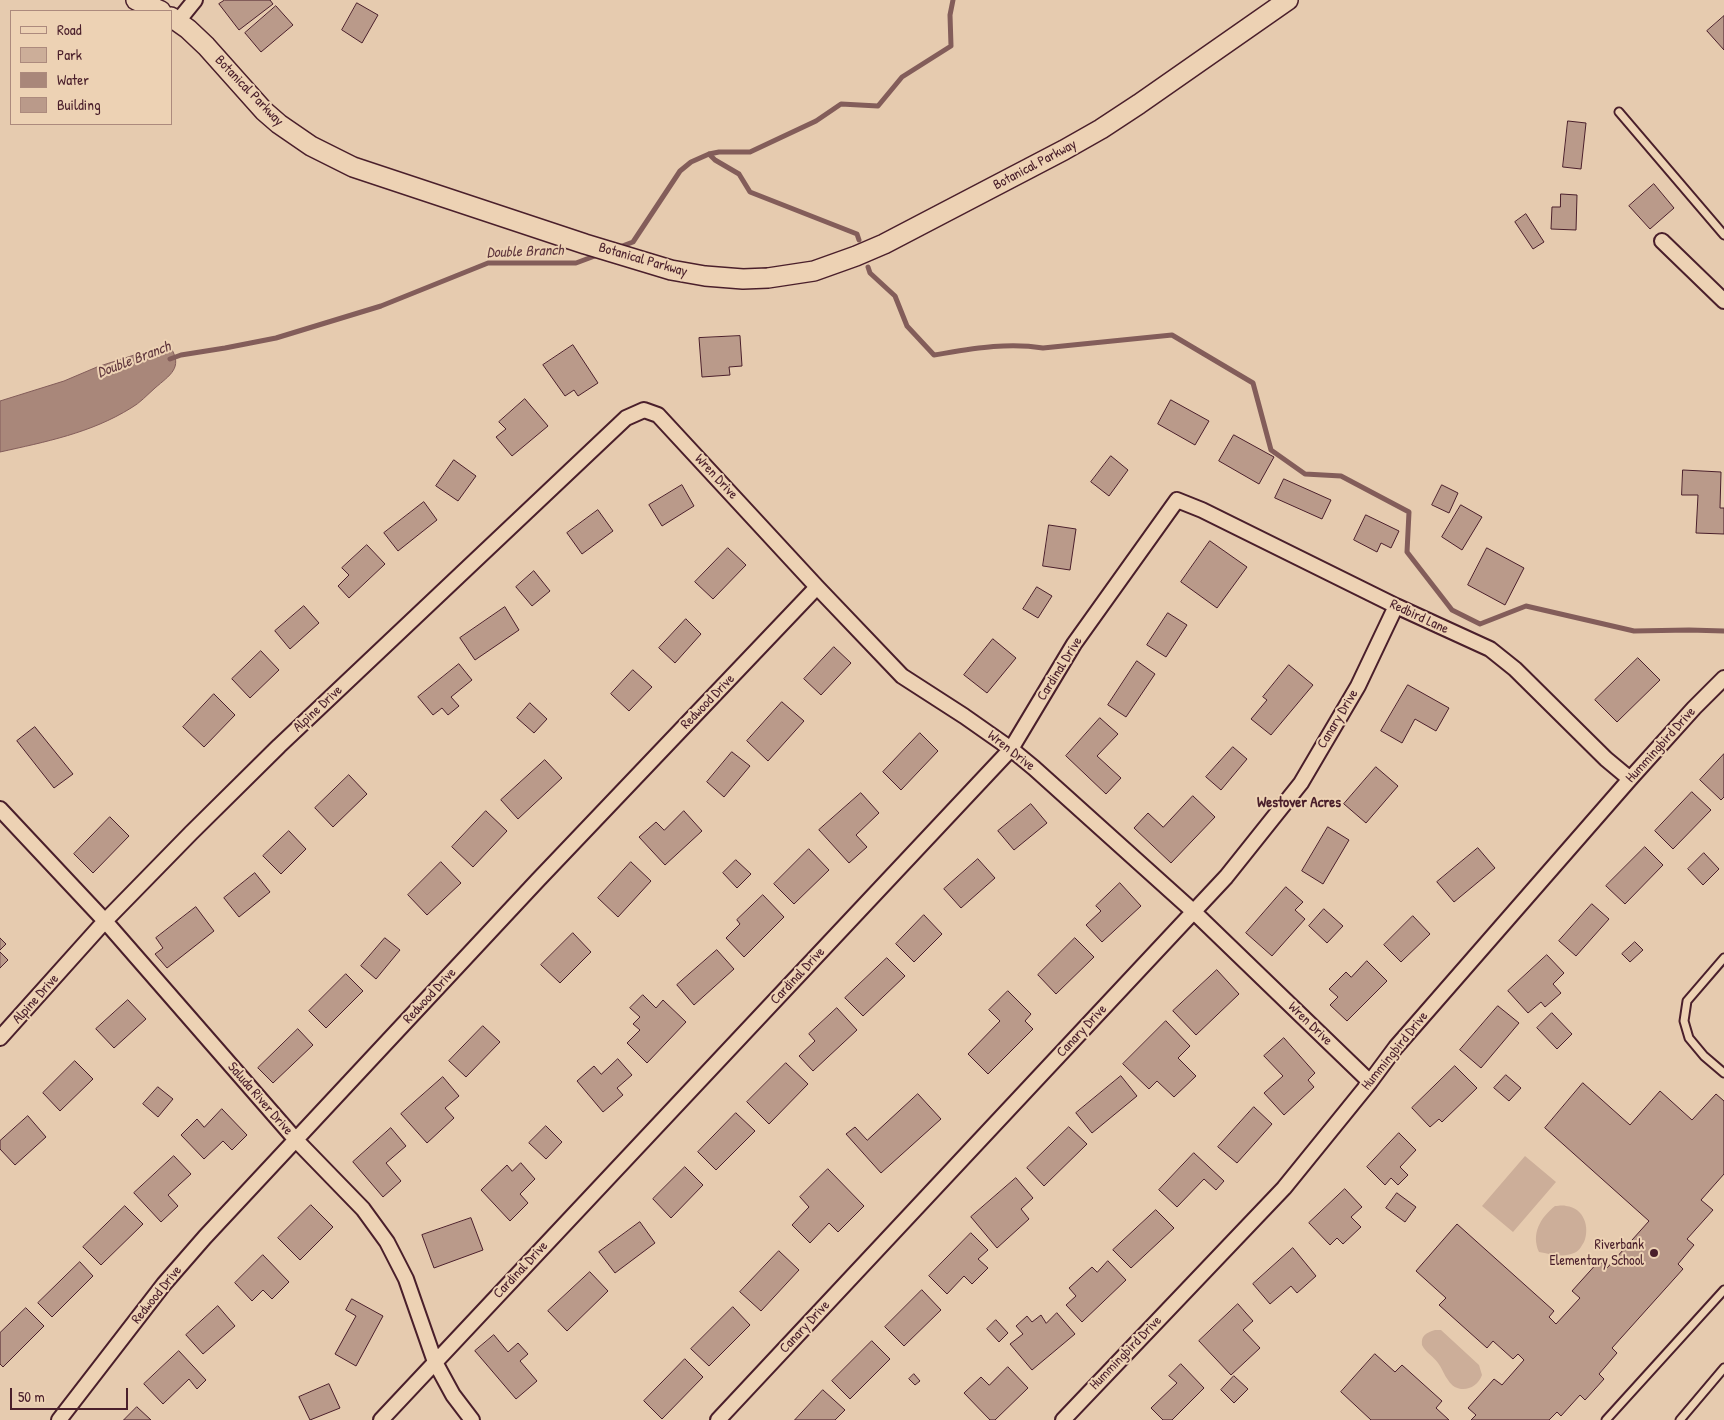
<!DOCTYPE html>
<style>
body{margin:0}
#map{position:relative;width:1724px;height:1420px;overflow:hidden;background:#e6cbaf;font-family:"Patrick Hand",sans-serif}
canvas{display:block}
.legend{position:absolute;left:10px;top:10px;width:162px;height:115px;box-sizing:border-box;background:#edd2b4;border:1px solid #ac8a7d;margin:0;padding:6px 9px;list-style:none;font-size:15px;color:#4a1f2b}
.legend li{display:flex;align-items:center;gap:10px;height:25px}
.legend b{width:25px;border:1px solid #ac8a7d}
.scale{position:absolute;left:10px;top:1388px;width:118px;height:22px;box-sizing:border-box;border:2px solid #4a1f2b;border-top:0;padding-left:6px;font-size:15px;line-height:18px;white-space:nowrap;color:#4a1f2b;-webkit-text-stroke:4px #edd2b4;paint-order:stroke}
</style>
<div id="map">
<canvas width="1724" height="1420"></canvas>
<ul class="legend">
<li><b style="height:6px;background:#edd2b4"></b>Road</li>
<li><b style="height:14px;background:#ccae99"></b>Park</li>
<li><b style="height:14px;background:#a9877a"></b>Water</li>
<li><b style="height:14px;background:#ba9a8a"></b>Building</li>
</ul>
<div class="scale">50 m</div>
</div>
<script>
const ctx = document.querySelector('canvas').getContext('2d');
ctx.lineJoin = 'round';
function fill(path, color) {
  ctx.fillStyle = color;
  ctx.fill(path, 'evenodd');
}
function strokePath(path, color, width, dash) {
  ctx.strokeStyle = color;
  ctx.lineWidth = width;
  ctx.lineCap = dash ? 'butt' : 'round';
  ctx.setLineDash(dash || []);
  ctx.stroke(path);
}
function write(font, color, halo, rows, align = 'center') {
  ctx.font = font + ' "Patrick Hand",sans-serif';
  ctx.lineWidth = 4;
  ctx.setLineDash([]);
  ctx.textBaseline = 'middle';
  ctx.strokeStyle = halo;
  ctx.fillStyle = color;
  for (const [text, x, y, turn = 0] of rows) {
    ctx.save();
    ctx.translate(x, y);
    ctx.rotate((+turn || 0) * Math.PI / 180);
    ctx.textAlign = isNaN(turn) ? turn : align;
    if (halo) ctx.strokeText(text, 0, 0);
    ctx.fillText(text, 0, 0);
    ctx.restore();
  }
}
fill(new Path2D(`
 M1525,1156L1556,1182L1513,1232L1482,1206Z
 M1555,1206C1558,1206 1563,1205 1566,1206C1584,1208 1590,1227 1584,1242C1581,1247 1579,1251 1574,1253C1563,1258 1550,1254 1539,1252C1531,1234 1540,1218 1555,1206Z
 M1435,1330H1441L1479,1365L1482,1375C1477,1390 1457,1395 1448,1380C1444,1375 1442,1368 1438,1363C1433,1356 1425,1352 1422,1345C1421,1335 1426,1333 1435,1330Z`), '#ccae99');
const water = new Path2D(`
 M163,346L171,348C183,368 170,375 155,388C147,395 140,403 131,408C91,433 45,442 0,452V401L64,381L97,367Z`);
fill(water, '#a9877a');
strokePath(water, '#835d5a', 1);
strokePath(new Path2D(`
 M709,154L715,160L739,174L750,192L857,234L859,240
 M617,248L633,242L680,171L691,162L709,154L719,152H750L816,121L841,104L878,106L902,77L951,46L950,15L953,0
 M868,267L870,273L895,296L907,326L934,355C971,349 1006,342 1043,348L1172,335L1253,383L1271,450L1305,474L1341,476L1409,512L1407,552L1452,610L1480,624L1526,606L1634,631L1689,630L1724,631
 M170,359L181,355L225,348L276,338L381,306L488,263H576L600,254`), '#835d5a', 5);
const building = new Path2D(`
 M225,0H270L273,4L239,30L219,4Z
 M357,3L378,15L362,43L342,30Z
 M276,6L293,25L261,52L245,33Z
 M1724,16V50L1707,31Z
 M1568,121L1586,123L1581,169L1563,167Z
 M1654,184L1674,208L1650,229L1629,206Z
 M1561,194L1577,195L1576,230L1551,229L1552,207H1560Z
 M1526,214L1544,242L1533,249L1515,222Z
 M740,336L742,366L729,367L730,375L702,377L699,338Z
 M573,345L598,383L578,396L574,390L565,396L543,365Z
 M525,399L548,426L512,456L496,437L506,429L499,422Z
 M1171,400L1209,421L1195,445L1158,424Z
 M1234,435L1274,457L1259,484L1219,461Z
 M1111,456L1128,470L1109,496L1091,482Z
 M454,460L476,476L458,501L436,486Z
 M1683,470L1721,472L1720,508H1724V534L1696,533L1698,495H1682Z
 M1284,479L1331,500L1322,519L1275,498Z
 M682,485L694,506L662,526L649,505Z
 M1442,485L1458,493L1449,513L1432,505Z
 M424,502L437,520L398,551L384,533Z
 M1461,505L1482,517L1462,550L1442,537Z
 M598,510L613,531L582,554L567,533Z
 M1366,515L1399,531L1391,548L1381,543L1377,552L1354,540Z
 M1049,525L1076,529L1070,570L1043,566Z
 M1210,541L1247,567L1217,608L1181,582Z
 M367,545L385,564L349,598L338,586L349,575L342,568Z
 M728,548L746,565L713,599L695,582Z
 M1487,548L1524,568L1505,605L1468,585Z
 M534,571L550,591L532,606L516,587Z
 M1037,587L1052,596L1038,618L1023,609Z
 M304,606L319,623L290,649L275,631Z
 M505,607L519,630L475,660L460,638Z
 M1168,613L1187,625L1166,657L1147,645Z
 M686,619L701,634L675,663L659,648Z
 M993,639L1016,658L987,693L964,675Z
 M834,647L851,663L821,695L804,679Z
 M261,651L279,670L250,698L232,679Z
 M1638,658L1660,680L1617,722L1595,700Z
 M1137,661L1155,674L1126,717L1108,705Z
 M459,664L472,680L451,697L459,706L448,715L442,708L433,715L418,697Z
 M1289,665L1313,685L1271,735L1251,719L1267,700L1263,697Z
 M633,670L652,687L629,711L611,694Z
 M1408,685L1449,708L1436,731L1415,719L1402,743L1381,731Z
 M214,694L235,715L204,747L183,727Z
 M782,702L804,721L768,761L747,741Z
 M530,703L547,719L534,733L517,718Z
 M1100,718L1118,734L1097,756L1121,778L1106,794L1066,756Z
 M35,727L73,774L54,788L17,741Z
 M920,733L938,751L901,790L883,772Z
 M1233,747L1247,759L1221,790L1206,777Z
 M732,752L750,766L724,797L707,782Z
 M1724,754V797L1721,800L1700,780Z
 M545,760L562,778L518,819L501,800Z
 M1376,767L1398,786L1366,823L1344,804Z
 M349,775L367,794L333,827L315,808Z
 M1692,792L1711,810L1673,849L1655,831Z
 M861,793L879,813L856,835L867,847L849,863L819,830Z
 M1193,796L1215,817L1171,863L1134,828L1148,813L1163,827Z
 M1031,804L1047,823L1014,850L998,831Z
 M486,811L507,831L473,867L452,847Z
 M684,811L702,831L665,865L639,837L656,822L664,830Z
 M110,817L129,836L93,873L74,854Z
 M1328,827L1349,840L1323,884L1302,871Z
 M289,831L306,849L281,874L263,856Z
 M1645,847L1663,865L1625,904L1606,886Z
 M1478,848L1495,868L1454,902L1437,882Z
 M809,849L829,870L794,904L774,884Z
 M1704,853L1719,869L1703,885L1688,869Z
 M978,859L995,878L961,908L944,889Z
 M736,860L751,874L737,888L723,873Z
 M441,862L461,883L427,915L408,895Z
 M631,862L651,881L618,917L598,898Z
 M255,873L270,892L239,917L224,898Z
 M1120,883L1141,906L1102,942L1086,925L1101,911L1096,906Z
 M1286,887L1303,902L1295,910L1305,919L1272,956L1246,933Z
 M763,895L784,917L744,957L726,938L740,924L737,920Z
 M1592,904L1609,919L1576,956L1559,941Z
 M196,907L214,931L167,968L155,954L163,948L156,938Z
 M1324,909L1343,926L1327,943L1309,926Z
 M924,915L942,934L914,962L896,944Z
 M1413,916L1430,934L1401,962L1384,945Z
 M573,933L591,952L560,983L541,965Z
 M0,938L6,944L0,950Z
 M385,938L400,950L376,979L361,966Z
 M1075,938L1094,957L1056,994L1038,975Z
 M1635,942L1643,950L1630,962L1622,954Z
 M717,950L734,969L694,1005L677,985Z
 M0,952L8,960L0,968Z
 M1547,955L1564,973L1553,984L1561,993L1545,1007L1541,1002L1528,1013L1508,991Z
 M887,958L905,976L863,1016L845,998Z
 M1367,961L1387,981L1347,1021L1330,1005L1338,997L1329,989L1346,972L1351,977Z
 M1217,970L1239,994L1196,1035L1173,1011Z
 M346,974L363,991L326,1028L309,1011Z
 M1008,991L1031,1014L1025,1021L1033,1029L988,1074L968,1054L1000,1021L989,1010Z
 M643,995L656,1008L663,1000L686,1022L647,1063L627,1043L640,1030L633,1024L640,1017L630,1008Z
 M128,1000L146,1019L114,1048L96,1029Z
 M1498,1006L1519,1023L1481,1068L1460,1050Z
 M837,1008L857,1030L813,1071L799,1056L815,1041L809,1034Z
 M1552,1013L1572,1034L1557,1049L1537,1028Z
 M1166,1021L1190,1046L1178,1058L1196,1076L1174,1097L1157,1081L1149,1089L1123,1064Z
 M483,1026L500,1042L466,1077L449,1061Z
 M298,1029L313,1045L273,1083L258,1068Z
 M1284,1038L1315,1073L1308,1080L1314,1087L1284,1115L1264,1093L1283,1076L1264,1056Z
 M618,1059L632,1075L617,1088L623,1095L603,1112L577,1081L594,1066L601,1074Z
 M75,1061L93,1079L60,1111L43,1093Z
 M786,1063L808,1084L769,1124L747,1102Z
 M1455,1066L1477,1088L1442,1122L1439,1119L1430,1127L1412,1108Z
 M1506,1075L1521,1088L1509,1101L1494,1088Z
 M1121,1076L1137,1096L1092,1133L1076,1113Z
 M443,1077L459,1096L445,1108L454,1118L427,1143L401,1114Z
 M1583,1083L1630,1125L1660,1091L1692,1120L1716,1094L1724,1101V1174L1701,1200L1713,1210L1687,1239L1694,1245L1678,1264L1683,1269L1612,1348L1617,1353L1599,1374L1604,1379L1585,1400L1580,1395L1561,1416L1557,1412L1549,1420H1471L1476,1415L1468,1408L1494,1379L1502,1385L1524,1360L1518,1354L1513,1359L1493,1341L1487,1348L1439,1305L1446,1298L1416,1271L1457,1224L1554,1311L1549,1317L1556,1324L1580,1298L1572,1291L1599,1261L1607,1268L1649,1221L1545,1128Z
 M158,1087L173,1099L158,1117L143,1104Z
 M918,1094L941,1119L881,1173L846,1134L855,1127L867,1140Z
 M1254,1107L1272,1124L1237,1163L1218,1147Z
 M222,1109L247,1135L232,1150L223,1141L204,1159L181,1135L197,1119L204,1127Z
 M736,1113L755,1131L716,1170L698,1152Z
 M28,1116L46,1137L15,1165L0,1149V1141Z
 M546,1126L562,1142L546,1159L529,1143Z
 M1069,1127L1087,1144L1044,1186L1027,1168Z
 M391,1128L406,1146L386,1163L401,1181L383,1197L353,1162Z
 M1399,1133L1416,1150L1400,1167L1408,1175L1398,1185L1391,1178L1385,1185L1367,1167Z
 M1194,1153L1224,1181L1216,1190L1204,1179L1177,1207L1159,1190Z
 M174,1156L191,1174L168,1195L178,1206L161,1222L134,1193Z
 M521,1163L535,1179L520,1194L528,1203L510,1221L481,1190L507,1165L512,1171Z
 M685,1167L703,1185L671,1218L653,1199Z
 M828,1169L864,1206L838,1232L829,1223L810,1243L792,1225L809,1207L800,1197Z
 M1016,1178L1033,1198L1021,1209L1029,1219L997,1248L971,1217Z
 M1345,1189L1362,1207L1351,1217L1361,1227L1343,1244L1337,1238L1330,1245L1309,1223Z
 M1397,1193L1416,1207L1405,1222L1386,1208Z
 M311,1205L333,1227L300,1260L278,1238Z
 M125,1206L143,1224L101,1265L83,1247Z
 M1156,1210L1174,1228L1131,1268L1113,1250Z
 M471,1218L483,1250L434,1268L422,1235Z
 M640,1222L655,1243L615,1273L599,1252Z
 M971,1233L988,1250L978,1259L988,1268L972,1284L964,1276L947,1294L929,1276Z
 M1293,1248L1316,1276L1297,1293L1291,1286L1270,1304L1253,1284Z
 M779,1251L799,1270L761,1311L740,1292Z
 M263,1255L289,1282L272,1299L263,1290L252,1301L235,1283Z
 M1108,1261L1126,1280L1082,1322L1066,1305L1076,1296L1069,1288L1092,1267L1097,1272Z
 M80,1262L93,1276L52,1317L38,1303Z
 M590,1272L608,1291L567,1331L548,1311Z
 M922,1290L941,1310L904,1346L885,1327Z
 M352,1299L383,1316L356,1366L335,1354L356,1316L346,1310Z
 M1238,1304L1253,1321L1243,1330L1260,1348L1231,1375L1199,1341Z
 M218,1306L235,1326L203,1354L186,1335Z
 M733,1307L750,1325L709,1366L691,1349Z
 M26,1308L44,1326L3,1367L0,1364V1333Z
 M1057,1313L1075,1334L1032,1370L1010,1344L1023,1334L1016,1326L1027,1316L1032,1322L1041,1315L1046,1323Z
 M996,1320L1008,1333L999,1342L987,1329Z
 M494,1335L508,1352L518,1343L528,1354L520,1361L537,1381L516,1399L475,1351Z
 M872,1341L890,1359L850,1399L832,1381Z
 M179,1351L206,1380L197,1389L189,1379L163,1404L144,1384Z
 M1375,1354L1395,1372L1402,1365L1442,1401L1436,1408L1449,1420H1371L1341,1392Z
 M685,1359L703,1377L662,1419L644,1401Z
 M1181,1364L1204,1388L1172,1420H1163L1151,1408L1177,1383L1169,1376Z
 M1008,1367L1028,1388L995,1420H990L964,1393L981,1377L989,1385Z
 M914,1374L920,1381L915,1385L909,1379Z
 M1234,1376L1248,1389L1234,1403L1221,1390Z
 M329,1384L340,1408L310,1420L299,1397Z
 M823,1390L845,1410L835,1420H795Z
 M137,1407L151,1420H124Z`);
fill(building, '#ba9a8a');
strokePath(building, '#4a1f2b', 1);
const lane = new Path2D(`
 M1619,112L1724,235
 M1724,958L1687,1001L1684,1021L1689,1038L1704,1056L1724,1073
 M1606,1420L1724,1290
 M1680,1420L1724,1368`);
const street = new Path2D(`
 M178,21L195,0
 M1662,241L1724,301
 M0,809L105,921L296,1140L363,1209L387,1242L406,1279L435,1362L453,1395L472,1420
 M0,1038L105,921L191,833L279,746L626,418L644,410L658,415L817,587L902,676L964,716L1011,749L1034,768L1194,912L1370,1082
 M59,1420L164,1284L205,1237L538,880L817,587
 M381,1420L1011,749L1074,644L1177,500L1202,510L1396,606L1490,649L1515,669L1606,759L1630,779
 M718,1420L1226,877L1301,783L1358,686L1396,606
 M1063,1420L1284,1188L1370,1082L1396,1047L1630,779L1694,708L1724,678`);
const secondary = new Path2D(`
 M136,0L161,11
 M171,17L188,29L206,46L264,111L279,124L311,146L353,167L585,244L671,270L705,276L743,279L768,278L814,271L856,256L884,244L1064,150L1101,129L1139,104L1288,0`);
strokePath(lane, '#4a1f2b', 11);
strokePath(street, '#4a1f2b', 18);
strokePath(secondary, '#4a1f2b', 22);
strokePath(lane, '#edd2b4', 7);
strokePath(street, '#edd2b4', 14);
strokePath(secondary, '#edd2b4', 19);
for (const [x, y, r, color] of [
 [1654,1253,5,"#4a1f2b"]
]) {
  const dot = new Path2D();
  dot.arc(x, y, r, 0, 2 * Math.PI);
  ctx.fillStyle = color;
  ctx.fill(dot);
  strokePath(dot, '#edd2b4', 2);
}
write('14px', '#4a1f2b', '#edd2b4', [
 ["Botanical Parkway",249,91,46],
 ["Botanical Parkway",1035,165,-28],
 ["Botanical Parkway",643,260,16],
 ["Wren Drive",716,477,47],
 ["Redbird Lane",1419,617,25],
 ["Cardinal Drive",1060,669,-58],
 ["Redwood Drive",708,702,-46],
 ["Alpine Drive",318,709,-43],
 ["Canary Drive",1338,719,-59],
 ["Hummingbird Drive",1661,745,-48],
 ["Wren Drive",1011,751,38],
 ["Cardinal Drive",798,976,-47],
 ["Redwood Drive",430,996,-47],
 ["Alpine Drive",36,999,-48],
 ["Wren Drive",1310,1024,44],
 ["Canary Drive",1082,1031,-47],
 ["Hummingbird Drive",1395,1051,-51],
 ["Saluda River Drive",260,1099,49],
 ["Cardinal Drive",521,1270,-47],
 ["Redwood Drive",157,1295,-51],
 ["Canary Drive",805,1327,-47],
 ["Hummingbird Drive",1126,1353,-46]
]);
write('14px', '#4a1f2b', '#edd2b4', [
 ["Riverbank",1644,1245],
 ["Elementary School",1644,1261]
], 'right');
write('italic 15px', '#62393f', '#edd2b4', [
 ["Double Branch",525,252,-2],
 ["Double Branch",134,360,-21]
]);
write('bold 15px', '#4a1f2b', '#edd2b4', [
 ["Westover Acres",1299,803]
]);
</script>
